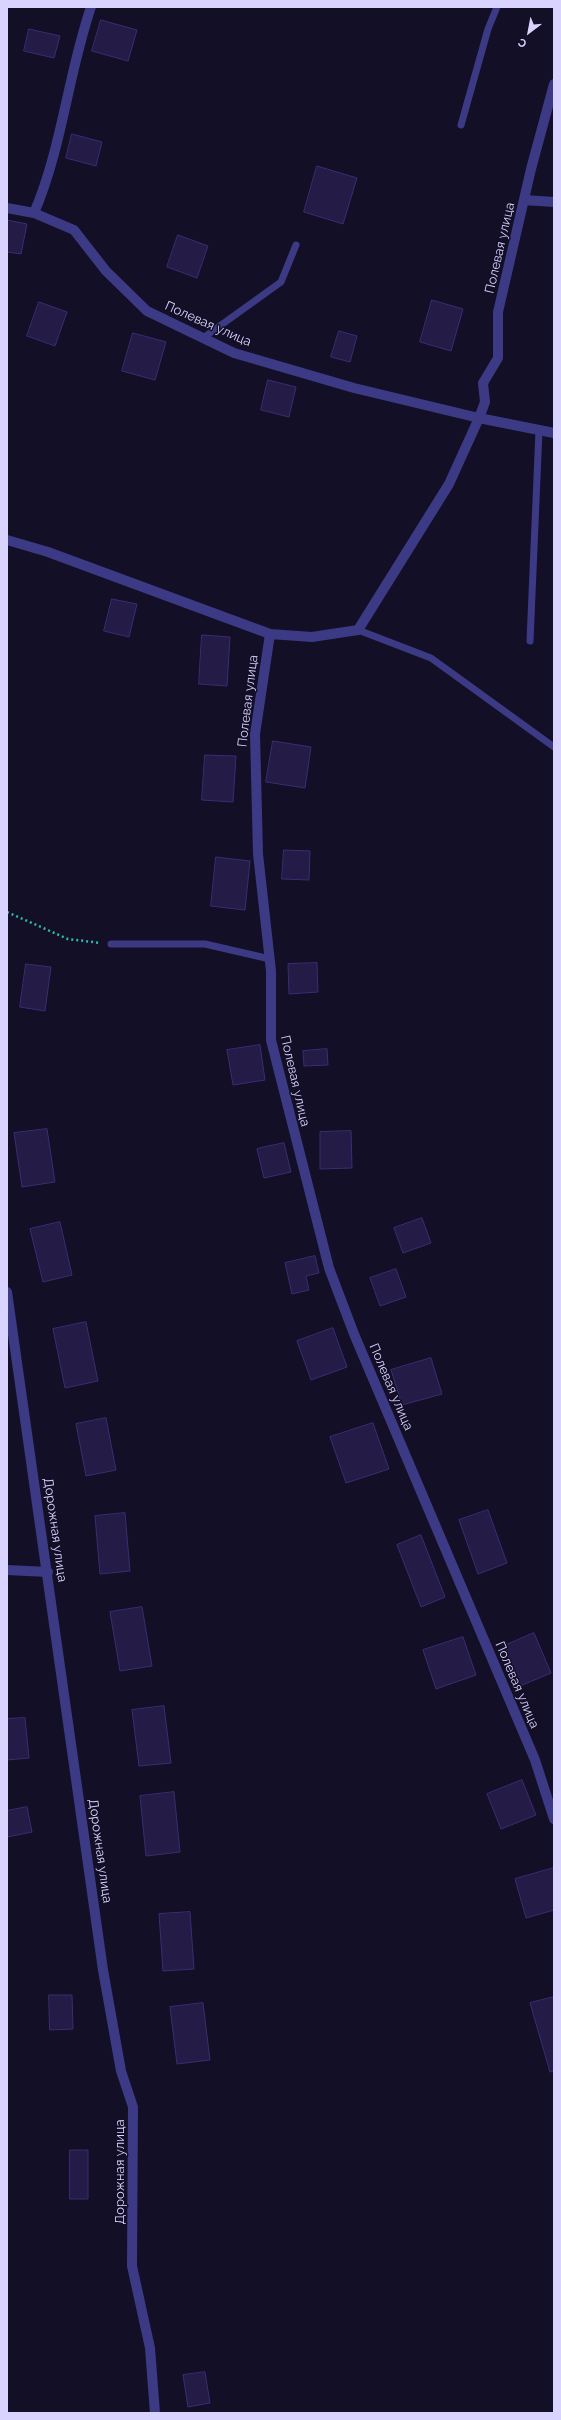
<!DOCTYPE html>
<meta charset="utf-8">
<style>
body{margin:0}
#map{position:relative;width:561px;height:2420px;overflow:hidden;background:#130f26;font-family:Raleway,sans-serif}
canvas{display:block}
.frame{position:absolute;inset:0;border:8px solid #d9d4ff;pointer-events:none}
.north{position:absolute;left:509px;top:12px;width:40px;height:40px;-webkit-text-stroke:3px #130f26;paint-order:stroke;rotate:212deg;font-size:11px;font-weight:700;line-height:16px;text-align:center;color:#d9d4ff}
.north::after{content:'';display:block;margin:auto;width:14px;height:18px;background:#d9d4ff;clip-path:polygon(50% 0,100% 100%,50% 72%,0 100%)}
</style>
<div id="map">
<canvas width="561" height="2420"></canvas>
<div class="frame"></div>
<div class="north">С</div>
</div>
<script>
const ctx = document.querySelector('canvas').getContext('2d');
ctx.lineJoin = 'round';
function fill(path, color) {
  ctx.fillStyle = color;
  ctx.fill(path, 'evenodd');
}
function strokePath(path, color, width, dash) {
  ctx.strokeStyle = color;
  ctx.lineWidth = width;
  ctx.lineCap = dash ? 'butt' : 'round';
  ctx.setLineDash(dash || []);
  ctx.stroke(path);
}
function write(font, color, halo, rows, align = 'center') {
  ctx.font = font + ' Raleway,sans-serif';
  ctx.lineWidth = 3;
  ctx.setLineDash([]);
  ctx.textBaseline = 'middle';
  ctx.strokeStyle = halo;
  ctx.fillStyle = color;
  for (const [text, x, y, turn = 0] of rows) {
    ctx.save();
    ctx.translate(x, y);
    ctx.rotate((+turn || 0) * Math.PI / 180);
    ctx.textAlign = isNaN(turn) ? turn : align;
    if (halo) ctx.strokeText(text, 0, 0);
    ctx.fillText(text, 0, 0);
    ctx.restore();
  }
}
const building = new Path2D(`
 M101,20L137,30L128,61L92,51Z
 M29,29L60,36L54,58L24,51Z
 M72,134L102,142L96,166L66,158Z
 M317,166L357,178L343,224L304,212Z
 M7,220L27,224L21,254L7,252Z
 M178,235L208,246L197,278L167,267Z
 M432,300L463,309L451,351L420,342Z
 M39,302L67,312L55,346L27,336Z
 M339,331L357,336L350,362L331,357Z
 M133,333L166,342L155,380L122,371Z
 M268,380L296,387L289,417L261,410Z
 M112,599L137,604L129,637L104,631Z
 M202,635L230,637L227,686L199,684Z
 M273,741L311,747L305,788L266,782Z
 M205,755L236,756L233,802L202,800Z
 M284,850L310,851L309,880L282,879Z
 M216,857L250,861L245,910L211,906Z
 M317,963L318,992L289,994L288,964Z
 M26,964L51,967L45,1011L20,1007Z
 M260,1045L265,1080L233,1085L227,1050Z
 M327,1049L328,1065L304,1066L303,1051Z
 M47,1129L55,1182L22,1187L14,1133Z
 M351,1131L352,1168L320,1169V1132Z
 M284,1143L291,1172L264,1178L257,1149Z
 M422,1218L431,1243L403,1253L394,1228Z
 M60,1222L72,1275L43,1282L30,1229Z
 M315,1256L319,1273L306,1276L309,1290L292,1294L285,1263Z
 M396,1269L406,1297L380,1306L370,1278Z
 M86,1322L98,1381L65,1388L53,1329Z
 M333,1328L347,1367L311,1380L297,1341Z
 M431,1358L442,1394L402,1405L391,1370Z
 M106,1418L116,1470L86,1476L76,1424Z
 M373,1423L389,1469L346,1483L330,1437Z
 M488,1510L507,1563L478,1574L459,1520Z
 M125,1513L130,1571L100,1574L95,1516Z
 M421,1535L445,1597L421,1607L397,1545Z
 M142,1607L152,1666L120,1671L110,1612Z
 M534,1633L551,1673L520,1686L504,1646Z
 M463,1637L476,1675L436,1689L423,1650Z
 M164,1706L171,1763L139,1766L132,1710Z
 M25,1718L29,1758L7,1760V1719Z
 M522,1780L536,1815L501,1829L487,1794Z
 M174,1792L180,1852L146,1856L140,1796Z
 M27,1807L32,1832L7,1837V1811Z
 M554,1868V1910L526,1918L515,1879Z
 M190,1912L194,1969L163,1971L159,1914Z
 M49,1995H72L73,2029L50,2030Z
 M554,1997V2071L550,2072L530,2003Z
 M203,2003L210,2060L177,2064L170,2007Z
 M70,2150H88V2199H70Z
 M205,2372L210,2403L188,2407L183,2375Z`);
fill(building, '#241b47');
strokePath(building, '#3b2d73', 1);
strokePath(new Path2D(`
 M7,912L68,939L101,943`), '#2fb8b0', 2.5, [2, 3]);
strokePath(new Path2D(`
 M461,125L488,29L497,7
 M203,338L281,282L296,245
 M358,630L431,658L554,747
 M530,641L539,431
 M111,944H205L270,959`), '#3d3a85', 7);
strokePath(new Path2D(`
 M554,84L531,169L498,312V358L483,383L485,402L479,418L554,433
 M524,200L554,202
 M7,208L34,213L74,230L106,271L147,311L234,353L354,388L479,418L449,484L358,630L312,637L270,634L255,734L258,854L271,971V1040L329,1268L354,1334L535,1760L554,1819
 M34,213C62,148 68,74 91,7
 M7,540L48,552L270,634
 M7,1292L103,1970L121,2071L133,2107L132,2266L150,2348L155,2413
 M7,1570L48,1572`), '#3d3a85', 10);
write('13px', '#d9d4ff', '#130f26', [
 ["Полевая улица",500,248,-77],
 ["Полевая улица",208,324,24],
 ["Полевая улица",248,701,-83],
 ["Полевая улица",295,1081,77],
 ["Полевая улица",391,1387,67],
 ["Дорожная улица",55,1530,82],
 ["Полевая улица",517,1685,67],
 ["Дорожная улица",100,1851,82],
 ["Дорожная улица",120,2172,-90]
]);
</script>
